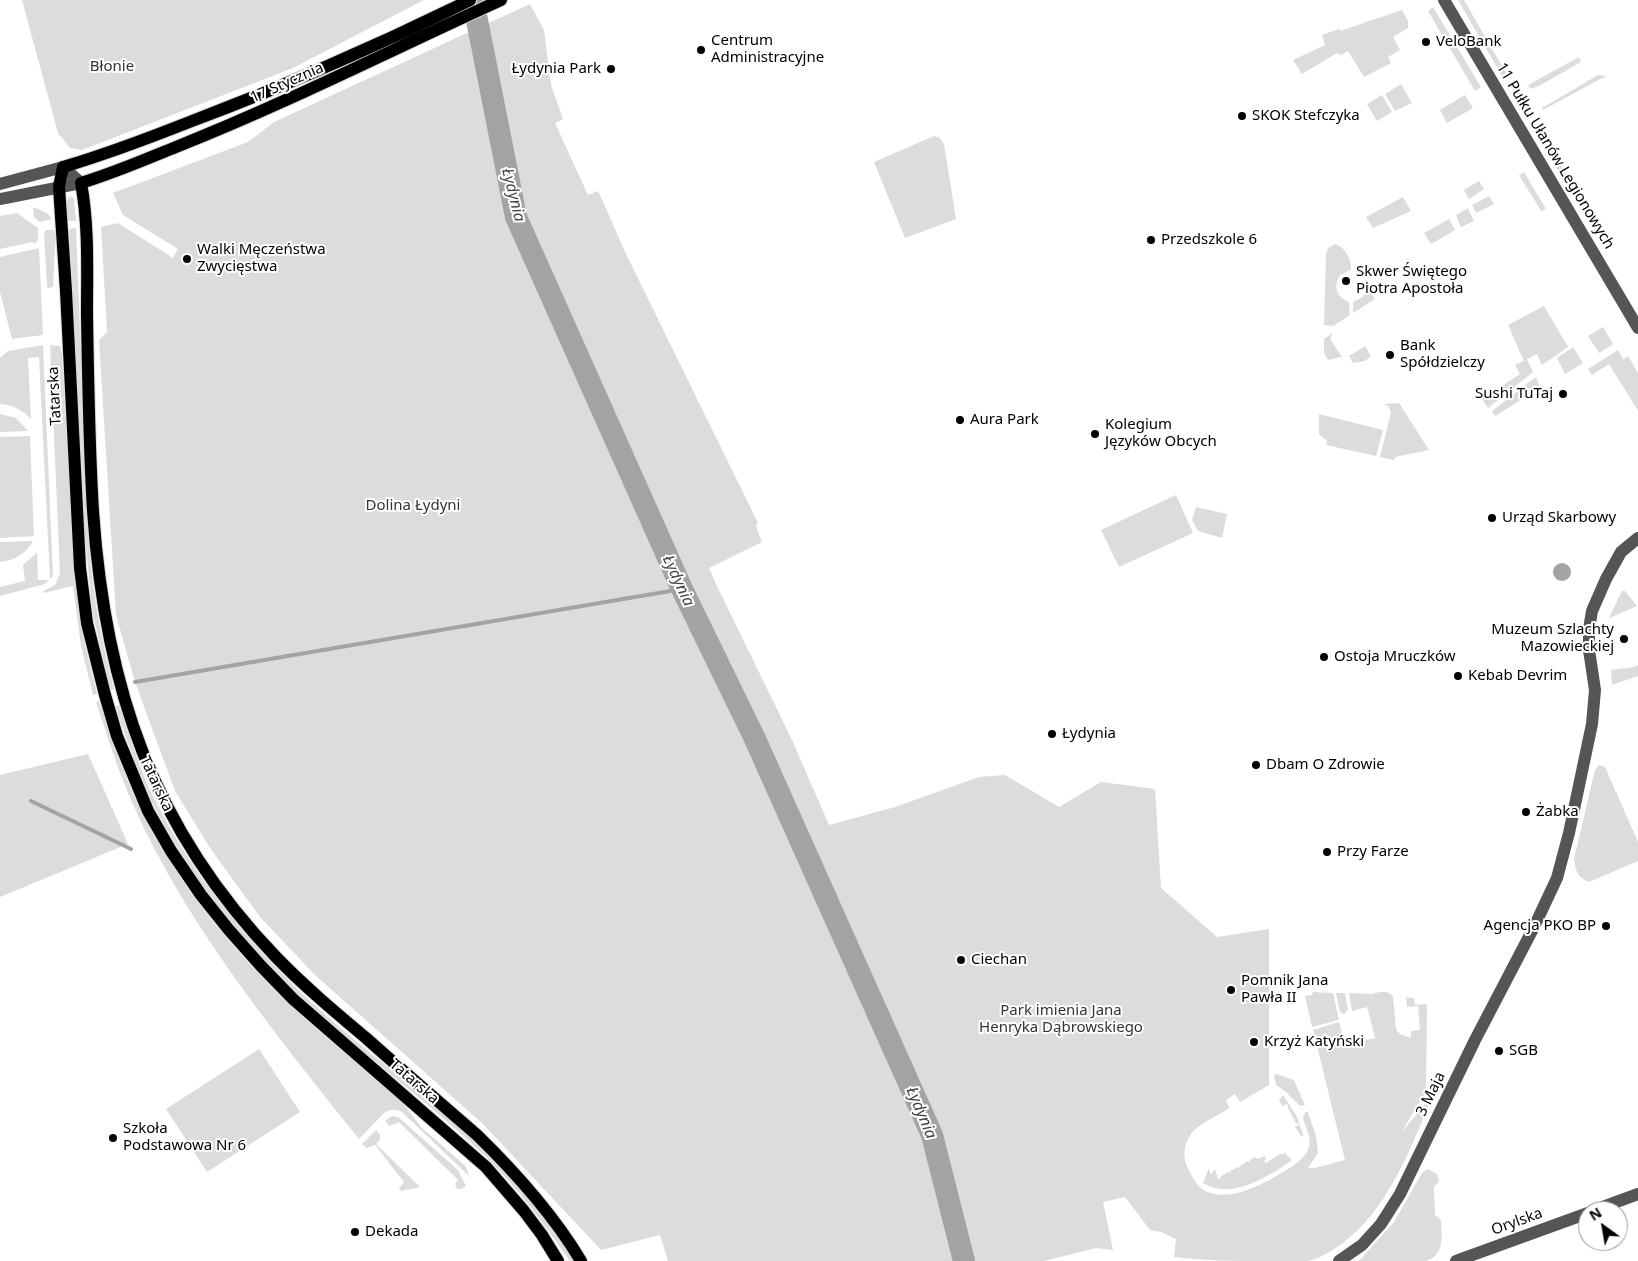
<!DOCTYPE html>
<meta charset="utf-8">
<style>
body{margin:0}
#map{position:relative;width:1638px;height:1261px;overflow:hidden;background:#fff;font-family:"Noto Sans",sans-serif}
canvas{display:block}
.north{position:absolute;left:1578px;top:1201px;width:50px;height:50px;box-sizing:border-box;background:#fff;border:1px solid #999;border-radius:50%;rotate:328deg;font-size:14px;font-weight:700;line-height:20px;text-align:center;color:#000}
.north::after{content:'';display:block;margin:auto;width:18px;height:22px;background:#000;clip-path:polygon(50% 0,100% 100%,50% 72%,0 100%)}
</style>
<div id="map">
<canvas width="1638" height="1261"></canvas>
<div class="north">N</div>
</div>
<script>
const ctx = document.querySelector('canvas').getContext('2d');
ctx.lineJoin = 'round';
function fill(path, color) {
  ctx.fillStyle = color;
  ctx.fill(path, 'evenodd');
}
function strokePath(path, color, width, dash) {
  ctx.strokeStyle = color;
  ctx.lineWidth = width;
  ctx.lineCap = dash ? 'butt' : 'round';
  ctx.setLineDash(dash || []);
  ctx.stroke(path);
}
function write(font, color, halo, rows, align = 'center') {
  ctx.font = font + ' "Noto Sans",sans-serif';
  ctx.lineWidth = 4;
  ctx.setLineDash([]);
  ctx.textBaseline = 'middle';
  ctx.strokeStyle = halo;
  ctx.fillStyle = color;
  for (const [text, x, y, turn = 0] of rows) {
    ctx.save();
    ctx.translate(x, y);
    ctx.rotate((+turn || 0) * Math.PI / 180);
    ctx.textAlign = isNaN(turn) ? turn : align;
    if (halo) ctx.strokeText(text, 0, 0);
    ctx.fillText(text, 0, 0);
    ctx.restore();
  }
}
fill(new Path2D(`
 M22,0H424L293,68L82,150L70,148L58,133Z
 M1458,0H1464L1506,73L1502,76Z
 M530,4L544,30L551,85L563,119L555,123L588,195L598,191L627,256L758,523L756,526L762,542L709,568L716,584L792,740L829,825L895,807L979,777L1005,775L1059,807L1101,782L1155,789L1161,888L1217,937L1269,929V1085L1240,1102L1235,1094L1226,1100L1229,1108C1218,1116 1199,1123 1191,1134C1183,1146 1182,1158 1189,1170C1192,1176 1196,1185 1202,1189C1227,1205 1263,1184 1285,1171C1293,1166 1306,1158 1309,1147C1312,1139 1305,1126 1303,1118L1305,1112H1308L1316,1136L1318,1153L1308,1168H1315L1345,1160L1313,1030L1339,1022L1345,1045L1375,1038L1367,1007L1352,1011L1349,993L1373,994L1374,993C1382,992 1389,990 1393,997L1396,1029C1399,1035 1405,1037 1411,1037V1031L1420,1030L1418,1006L1407,1007L1406,997L1414,998L1415,1005L1427,1004L1426,1092L1401,1133L1433,1094C1411,1149 1384,1220 1331,1251C1324,1255 1315,1260 1307,1261C1295,1261 1281,1261 1269,1261C1237,1261 1206,1261 1174,1257L1176,1239L1161,1232L1150,1230L1125,1197L1103,1202L1113,1250L1096,1248L1044,1261H668L660,1235L601,1250L483,1124L316,976L260,917L210,848L175,791L135,682L116,615L99,340L107,332L101,227L118,223L173,258L178,249L123,215L113,193L248,142L274,122Z
 M1433,7L1481,87L1475,91L1428,11Z
 M1402,10L1408,21V28L1393,37L1400,50L1388,57L1391,63L1364,77L1348,51L1341,55L1337,53L1302,74L1293,60L1325,45L1322,35L1339,29L1340,31Z
 M1579,57L1581,62L1539,86L1530,89L1528,85Z
 M1598,75L1606,76L1543,110L1542,108Z
 M1401,84L1412,103L1395,111L1385,94Z
 M1382,95L1392,112L1377,121L1367,104Z
 M1465,95L1473,108L1447,123L1440,110Z
 M934,136L940,138L944,144L956,219L905,238L874,162Z
 M1546,140L1601,232L1596,234L1541,142Z
 M1524,172L1546,209L1541,211L1519,175Z
 M1479,181L1484,189L1469,199L1464,190Z
 M70,196L74,198L76,221H68L67,201Z
 M1489,196L1494,204L1476,213L1472,205Z
 M1403,197L1411,211L1373,228L1366,217Z
 M33,207L47,213L52,219L40,222L34,217Z
 M1468,208L1474,221L1461,227L1456,215Z
 M17,213L38,228V240L34,244L32,242L0,249V216Z
 M1449,219L1455,230L1431,244L1424,233Z
 M76,228L88,533C92,587 100,637 114,689L110,690L92,609L84,525L69,229Z
 M46,230H56L53,287L48,288L47,286L44,234Z
 M1335,244C1345,247 1352,260 1351,270L1340,275C1333,286 1336,297 1349,302L1350,315L1333,326L1324,325L1326,254L1328,248Z
 M39,248L43,335L12,339L0,292V257Z
 M1368,289L1375,299L1353,313V302L1363,297Z
 M1544,306L1568,347L1542,365L1537,354L1527,359L1533,372L1488,408L1482,399L1520,374L1515,365L1524,361L1508,325Z
 M1603,327L1613,344L1599,353L1588,336Z
 M1333,333L1330,339L1342,357L1328,360L1324,353V339Z
 M43,345L53,576L45,584L0,596V587L25,581L23,565L37,553L38,580H50L39,357L28,358L31,419C22,410 13,405 0,404V358L8,351Z
 M50,345L60,346L62,354L74,573L83,637L97,694L93,695L81,646L73,586L44,593L43,591L55,585L60,573Z
 M1365,346L1371,356L1365,361L1353,363L1349,356Z
 M1573,347L1583,363L1565,374L1557,358Z
 M1618,350L1623,359L1628,356L1638,373V411L1609,364L1592,375L1588,369Z
 M1536,377L1540,388L1495,416L1492,411Z
 M1399,403L1429,450L1395,457L1394,460L1380,457L1391,412L1388,406L1384,404Z
 M0,414L16,418L28,431L0,432Z
 M1319,414L1383,430L1376,456L1326,445L1327,441L1319,434Z
 M30,436L34,536L0,538V437Z
 M1176,495L1193,533L1119,567L1101,530Z
 M1196,507L1227,514L1222,538L1198,531L1192,520Z
 M33,541C26,554 15,560 0,562V542Z
 M1622,591H1625L1637,606L1609,618Z
 M1638,665V676L1612,685L1611,670L1634,667Z
 M99,701C113,743 127,785 148,824C187,896 241,960 301,1015C331,1042 362,1068 393,1094L403,1103L421,1127L462,1163L466,1167L469,1176L402,1112C395,1109 390,1109 384,1113L359,1139C277,1036 190,930 135,809C119,774 108,738 96,702Z
 M119,705C130,738 140,770 155,800C193,876 248,942 309,1000C366,1053 431,1097 486,1153C519,1185 548,1222 574,1261H570C544,1224 517,1187 484,1155C427,1101 364,1055 306,1002C248,947 194,883 157,812C140,778 128,743 115,707Z
 M88,754L128,844L0,897V775Z
 M1599,765L1605,767L1638,842V861L1589,882C1577,877 1576,871 1574,859L1595,770Z
 M1313,992L1333,993L1339,1020L1312,1027L1305,996L1312,995Z
 M1336,993H1345L1348,1010L1344,1014L1340,1012Z
 M259,1049L300,1112L207,1172L166,1109Z
 M1277,1074L1294,1080L1305,1105L1302,1106L1299,1105L1285,1091L1276,1085L1274,1075Z
 M1283,1095L1297,1117L1304,1137L1300,1135L1295,1126H1298L1299,1124L1296,1123L1288,1108V1105L1285,1104L1283,1107L1279,1100Z
 M392,1116L398,1117L458,1170L466,1186L461,1189H457L455,1184L458,1180L399,1122L390,1126L385,1121Z
 M376,1130L380,1135V1140L376,1144L420,1187L401,1191L399,1188L404,1182L375,1145L367,1148L362,1144Z
 M1284,1152L1292,1160C1269,1176 1231,1201 1203,1183L1209,1168L1210,1173L1211,1174L1215,1169L1218,1179H1220L1221,1176L1228,1172L1230,1173V1171L1238,1167L1240,1168V1166L1248,1161L1249,1163L1250,1160L1255,1157L1258,1159L1265,1156L1266,1159L1264,1162L1266,1163L1280,1154H1284Z
 M1428,1169L1437,1174L1439,1181L1434,1187L1435,1215L1441,1220C1442,1236 1445,1255 1426,1261H1359L1394,1222L1422,1173Z`), '#dcdcdc');
fill(new Path2D(`
 M1553 572a9 9 0 1 1 18 0a9 9 0 1 1-18 0Z`), '#a3a3a3');
strokePath(new Path2D(`
 M135,682L682,589
 M31,801L131,849`), '#a3a3a3', 4);
strokePath(new Path2D(`
 M473,0L516,217L682,589L755,739L932,1135L964,1261`), '#a3a3a3', 22);
const major = new Path2D(`
 M470,0C379,45 287,85 192,121C149,138 107,154 63,167L59,187L66,291L80,568L87,623L105,695L117,736L148,811L171,851L201,895L229,930L261,966L293,999L486,1167L524,1211L542,1235L558,1261
 M501,0C393,49 287,103 176,147C144,160 114,173 81,183C89,226 87,271 87,314C88,380 89,446 93,511C105,687 152,828 276,957C304,986 335,1012 366,1038C403,1071 440,1103 477,1135C516,1173 553,1214 581,1261`);
strokePath(major, '#dbdbdb', 14);
strokePath(new Path2D(`
 M1444,0L1638,328
 M0,184L63,167L81,183
 M0,199L81,183
 M1592,1211L1638,1194
 M1339,1261L1362,1245L1381,1224L1400,1194L1475,1040L1534,927L1557,878L1569,833L1592,724L1595,690L1589,650V629L1592,611L1606,579L1621,552L1638,538
 M1456,1261L1588,1213`), '#555', 12);
strokePath(major, '#000', 12);
for (const [x, y, r, color] of [
 [1426,42,5,"#000"],
 [701,50,5,"#000"],
 [611,69,5,"#000"],
 [1242,116,5,"#000"],
 [1151,240,5,"#000"],
 [187,259,5,"#000"],
 [1346,281,5,"#000"],
 [1390,355,5,"#000"],
 [1563,394,5,"#000"],
 [960,420,5,"#000"],
 [1095,434,5,"#000"],
 [1492,518,5,"#000"],
 [1624,639,5,"#000"],
 [1324,657,5,"#000"],
 [1458,676,5,"#000"],
 [1052,734,5,"#000"],
 [1256,765,5,"#000"],
 [1526,812,5,"#000"],
 [1327,852,5,"#000"],
 [1606,926,5,"#000"],
 [961,960,5,"#000"],
 [1231,990,5,"#000"],
 [1254,1042,5,"#000"],
 [1499,1051,5,"#000"],
 [113,1138,5,"#000"],
 [355,1232,5,"#000"]
]) {
  const dot = new Path2D();
  dot.arc(x, y, r, 0, 2 * Math.PI);
  ctx.fillStyle = color;
  ctx.fill(dot);
  strokePath(dot, '#fff', 2);
}
write('15px', '#000', '#fff', [
 ["Centrum",711,41],
 ["Administracyjne",711,58],
 ["VeloBank",1436,42],
 ["Łydynia Park",601,69,"right"],
 ["SKOK Stefczyka",1252,116],
 ["Przedszkole 6",1161,240],
 ["Walki Męczeństwa",197,250],
 ["Zwycięstwa",197,267],
 ["Skwer Świętego",1356,272],
 ["Piotra Apostoła",1356,289],
 ["Bank",1400,346],
 ["Spółdzielczy",1400,363],
 ["Sushi TuTaj",1553,394,"right"],
 ["Aura Park",970,420],
 ["Kolegium",1105,425],
 ["Języków Obcych",1105,442],
 ["Urząd Skarbowy",1502,518],
 ["Muzeum Szlachty",1614,630,"right"],
 ["Mazowieckiej",1614,647,"right"],
 ["Ostoja Mruczków",1334,657],
 ["Kebab Devrim",1468,676],
 ["Łydynia",1062,734],
 ["Dbam O Zdrowie",1266,765],
 ["Żabka",1536,812],
 ["Przy Farze",1337,852],
 ["Agencja PKO BP",1596,926,"right"],
 ["Ciechan",971,960],
 ["Pomnik Jana",1241,981],
 ["Pawła II",1241,998],
 ["Krzyż Katyński",1264,1042],
 ["SGB",1509,1051],
 ["Szkoła",123,1129],
 ["Podstawowa Nr 6",123,1146],
 ["Dekada",365,1232]
], 'left');
write('15px', '#333', '#fff', [
 ["Błonie",112,67],
 ["Dolina Łydyni",413,506],
 ["Park imienia Jana",1061,1011],
 ["Henryka Dąbrowskiego",1061,1028]
]);
write('15px', '#000', '#fff', [
 ["17 Stycznia",287,83,-24],
 ["11 Pułku Ułanów Legionowych",1555,156,59],
 ["Tatarska",55,396,-93],
 ["Tatarska",156,784,65],
 ["Tatarska",414,1082,41],
 ["3 Maja",1431,1094,-64],
 ["Orylska",1517,1222,-20]
]);
write('italic 16px', '#444', '#fff', [
 ["Łydynia",513,195,76],
 ["Łydynia",678,581,65],
 ["Łydynia",921,1113,67]
]);
</script>
